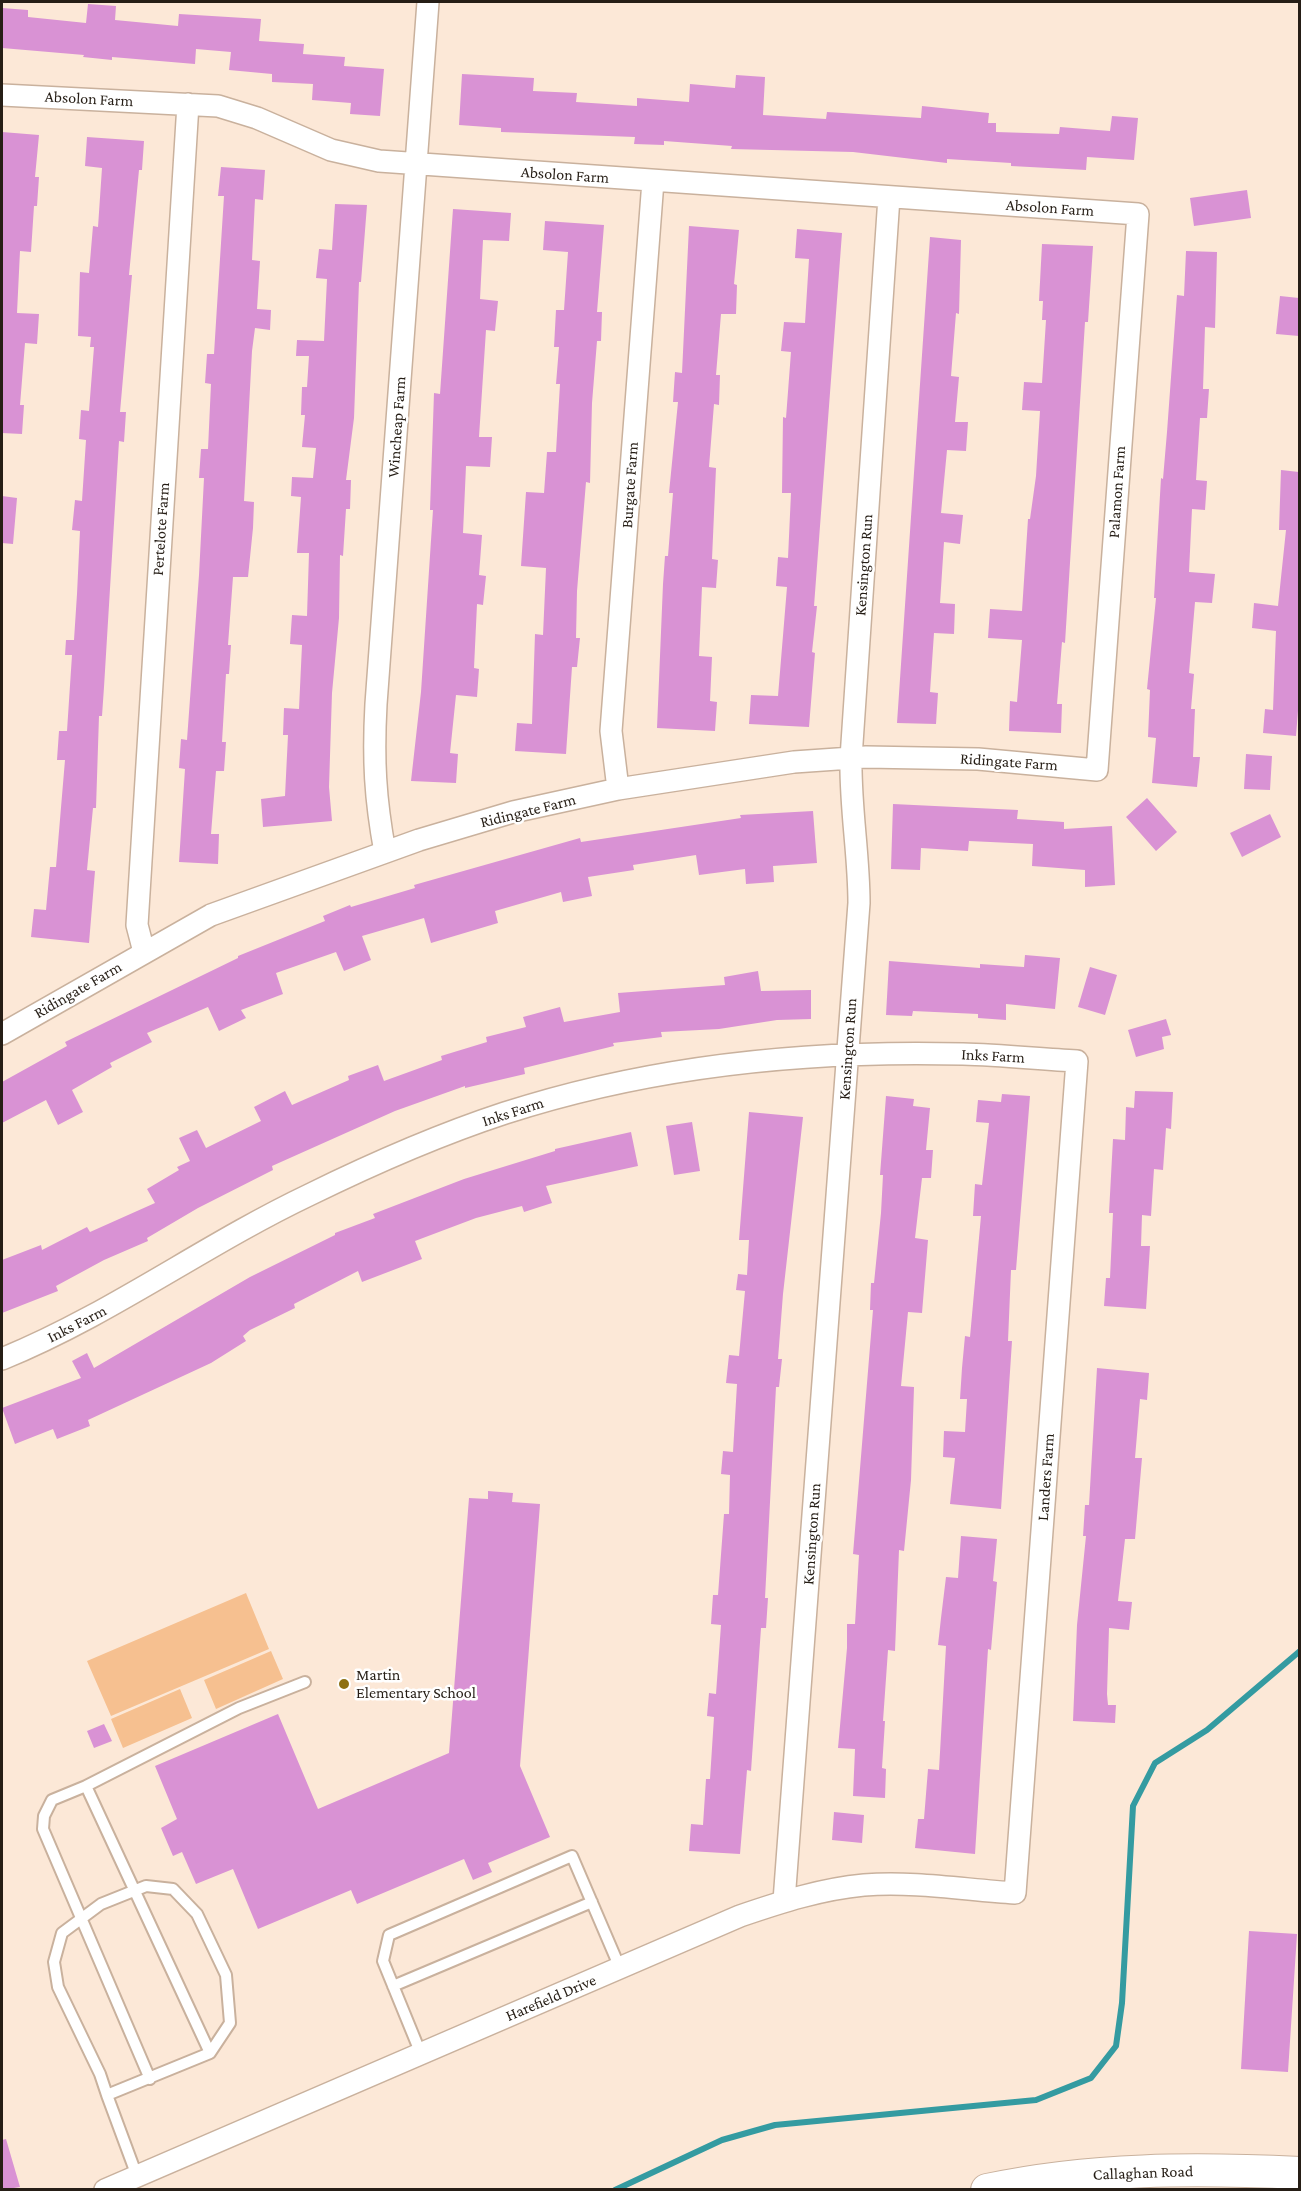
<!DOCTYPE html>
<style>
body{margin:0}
#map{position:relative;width:1301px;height:2191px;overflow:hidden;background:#fce8d7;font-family:"Crimson Pro",serif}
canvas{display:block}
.frame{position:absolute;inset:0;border:3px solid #261e16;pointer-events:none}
</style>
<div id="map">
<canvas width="1301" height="2191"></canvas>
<div class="frame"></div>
</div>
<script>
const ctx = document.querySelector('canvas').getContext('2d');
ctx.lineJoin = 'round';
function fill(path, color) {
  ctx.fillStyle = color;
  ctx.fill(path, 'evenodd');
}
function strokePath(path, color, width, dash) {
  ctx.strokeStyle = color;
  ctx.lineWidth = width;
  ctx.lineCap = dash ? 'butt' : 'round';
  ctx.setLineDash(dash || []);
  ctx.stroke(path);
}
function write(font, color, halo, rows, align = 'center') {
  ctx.font = font + ' "Crimson Pro",serif';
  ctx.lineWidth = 5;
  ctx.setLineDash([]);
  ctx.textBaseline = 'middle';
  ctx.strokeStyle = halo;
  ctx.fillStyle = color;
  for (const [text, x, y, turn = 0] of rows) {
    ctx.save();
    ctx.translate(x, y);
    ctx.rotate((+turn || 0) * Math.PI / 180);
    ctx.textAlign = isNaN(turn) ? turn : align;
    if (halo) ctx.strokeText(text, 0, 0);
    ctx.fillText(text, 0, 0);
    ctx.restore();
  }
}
fill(new Path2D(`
 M246,1593L269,1649L111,1716L87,1661Z
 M271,1651L283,1679L216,1709L204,1680Z
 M180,1689L192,1718L123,1748L111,1719Z`), '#f6c090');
strokePath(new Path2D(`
 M615,2190L722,2140L775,2125L1036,2100L1091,2078L1116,2046L1122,2003L1133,1806L1155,1763L1207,1730L1300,1651`), '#349ba1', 6);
fill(new Path2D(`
 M88,4L116,6L115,20L178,26L179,14L261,19L259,41L304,44L303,54L345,57L344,66L384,69L380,116L350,114L351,103L312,100L313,84L272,82V74L229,70L231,52L196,49L195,64L112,57V60L83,57L84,55L2,48V8L28,10V17L86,23Z
 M462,74L534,78L533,91L577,93L576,102L637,106V98L689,102L690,84L735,88L736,75L765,77L763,115L826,119L827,112L921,118L922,106L989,113L988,123H996V132L1059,134L1060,127L1110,131L1112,116L1138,118L1134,160L1087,157L1086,170L1011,166V163L947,159V163L853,152L731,149L732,146L664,141V145L634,144L635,137L501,132V128L459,125Z
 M2,132L39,135L35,177H39L37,206H34L31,252L20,251L17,313L39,314L37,344L25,343L20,405H24L22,434L2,433Z
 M87,137L144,141L142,170H139L129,275H132L120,412H126L124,442L119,441L104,687L102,716H99L96,808H93L87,870L95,871L89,943L31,937L34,909L46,910L50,867H56L65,760H57L59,731H67L72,655H65L66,640H74L77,594L80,531L72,530L75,500L82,501L86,440L79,439L81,410L89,411L94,347H90L91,337L78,336L80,272L89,273L93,226L98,227L102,168L85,166Z
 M221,167L265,170L263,200L255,199L252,260L260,261L257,309L271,310L270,330L255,328L252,351L244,501L254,502L253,528L248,577H233L228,645H231L229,674H226L222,742H226L224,771H216L211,834H219L218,864L179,862L185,769L179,768L181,739L187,740L199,575L204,478H199L201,449H208L211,384L205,383L207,354H214L217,306L224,196H218Z
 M1247,190L1251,218L1194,226L1190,198Z
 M335,204L367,205L361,282H359L354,418L346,480H351L350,509H346L343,556L340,555L339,618L332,693L329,787L332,821L263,827L261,799L285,796L288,735H283L284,708L299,709L302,645L290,644L292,615L307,616L309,553H297L301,497L291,496L292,477L313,478L316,448L302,447L305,415H301L302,387H307L309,356H296L297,340L324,341L327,279L316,278L319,249L332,250Z
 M453,209L511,213L509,241L483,240L480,299L498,301L495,331L486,330L479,437H492L490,467L466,466L463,533L482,535L479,575L486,576L483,605L477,604L474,668L479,669L477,697L456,695L450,753L458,754L456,783L411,781L421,692L433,510H430L434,393L440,394Z
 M545,221L604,225L597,312H602L601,341H597L592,403L590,483L586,482L577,591L576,638H580L577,667H572L566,754L515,751L517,723L532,724L535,634L543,635L546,568L521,566L526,492L544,493L547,452H556L560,384H556L559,347H554L556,310H564L568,252L543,250Z
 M689,226L739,230L734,284L737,285L736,314H721L716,375H720L719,405L714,404L709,467L716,468L712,559L718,560L716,588L702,587L699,656L712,657L710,701L717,702L715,731L657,728L663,584L665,556H668L673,493H669L678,402H673L675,372L682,373Z
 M797,229L842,233L814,606H817L812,652L815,653L809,727L749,724L751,695L778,696L787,587L776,586L778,557L788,558L791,493H782L783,417L786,418L791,352L781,351L784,322L805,323L809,259L795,258Z
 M930,237L961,240L959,314L956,313L951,376L959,377L955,422H968L966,451L947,450L941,513L963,515L960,544L944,542L940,603L955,604L954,634L934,633L930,692L938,693L936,724L897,723Z
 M1042,244L1093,246L1088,322H1085L1065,643L1062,642L1057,704H1062L1061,733L1009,731L1010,701L1017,702L1022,640L988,638L990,609L1022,611L1028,519H1030L1036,476L1040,411L1022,410L1024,382L1042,383L1046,320H1042L1043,301H1039Z
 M1186,251L1217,252L1215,328L1205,327L1203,389H1209L1207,418H1200L1196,480L1207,481L1205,510L1192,509L1189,572L1215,574L1212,603L1195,602L1189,673L1194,674L1191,709H1195L1193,757H1200L1197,787L1152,783L1156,738L1148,737L1150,690L1147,689L1156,598H1154L1161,478L1163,479L1167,432L1177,295L1184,296Z
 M1280,296L1299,298V336L1276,334Z
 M1281,470L1299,472V698L1296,736L1263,733L1265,709L1273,710L1276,631L1252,628L1254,603L1278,606L1286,530H1279Z
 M2,496L17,498L13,544L2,543Z
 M1246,754L1272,756L1270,790L1244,789Z
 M1147,798L1177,832L1156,851L1126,817Z
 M893,804L1018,810L1017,819L1064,822V829L1112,826L1115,885L1085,887V870L1032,866L1033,844L969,841L968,851L921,848L920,870L891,869Z
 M813,811L817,863L773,866L774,882L746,884L745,869L699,875L696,855L633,865L634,870L588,877L592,896L563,902L561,892L495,911L498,923L431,943L424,918L362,936L371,960L344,971L336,952L276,973L283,994L241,1010L246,1018L219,1031L208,1007L147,1033L152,1042L110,1063L112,1067L72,1090L83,1112L58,1125L46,1100L2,1123V1082L67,1046L65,1042L238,958V956L325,921L323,916L350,905L351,907L415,888L414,885L580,838L581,842L741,818L740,815Z
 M1270,814L1281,837L1242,857L1230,833Z
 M1025,955L1060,958L1055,1009L1006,1004V1020L978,1018V1014L913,1011L912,1016L886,1015L889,961L980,968V964L1024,967Z
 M1090,967L1117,975L1105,1015L1078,1007Z
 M758,971L761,991L811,990V1019L777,1020L719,1029L661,1032L662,1037L613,1043L614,1046L524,1068L525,1074L465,1088V1086L395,1111L272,1166L273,1170L198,1208L147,1238L148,1241L104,1260L56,1286L58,1291L2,1313V1260L41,1245L42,1250L87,1227L90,1232L155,1203L147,1189L179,1170L177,1167L190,1161L179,1138L197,1130L206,1148L261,1121L254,1107L285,1091L292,1105L349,1080L348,1076L378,1065L384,1081L442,1060L441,1056L487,1042L486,1037L526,1027L523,1017L560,1007L564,1022L620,1012L618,993L725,985L724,977Z
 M1166,1019L1171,1035L1162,1037L1164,1049L1136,1057L1128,1030Z
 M1135,1091L1173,1092L1171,1129L1166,1128L1163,1170L1154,1169L1151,1216L1142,1215L1141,1246H1150L1146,1309L1104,1306L1106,1278H1110L1113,1213H1109L1113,1139L1125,1140L1126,1107L1134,1108Z
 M1002,1094L1030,1096L1016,1270H1011L1008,1341H1012L1001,1509L950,1504L955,1458L943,1457L944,1431L965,1432L967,1399H960L962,1368L965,1336L970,1337L981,1216H973L975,1184L982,1185L989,1123L976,1122L978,1100L1001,1102Z
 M886,1096L914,1099L913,1106L930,1108L926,1150H933L931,1178H922L915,1238L928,1240L922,1313L908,1312L901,1386L914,1387L911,1480L904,1551L899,1550L895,1651L888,1650L883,1721H885L882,1768L886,1769L885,1798L853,1796L855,1749L838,1748L847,1648V1624H855L859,1555L853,1554L873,1310H870L871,1283H874L881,1213L883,1175H880Z
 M749,1112L803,1117L783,1294L778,1359H782L779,1387H776L765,1598H768L766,1628H761L751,1771L747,1770L740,1854L689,1851L691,1824L703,1825L706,1779H710L714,1717L707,1716L709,1693L716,1694L721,1625L711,1624L713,1595H718L724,1514H729L730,1475L721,1474L723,1451L733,1452L737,1384L726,1383L729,1355L739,1356L745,1291L736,1290L738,1274L747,1275L749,1240H739Z
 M692,1122L700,1171L674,1175L666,1126Z
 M631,1132L638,1166L546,1186L552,1203L524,1212L522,1206L476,1218L415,1241L422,1259L362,1282L358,1271L294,1304L295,1308L250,1330L243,1336L246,1341L211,1363L88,1420L90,1426L57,1439L53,1429L15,1444L2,1408L81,1378L72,1361L87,1353L94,1368L250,1277L335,1235V1233L375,1218L373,1214L464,1179L555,1151V1149Z
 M1097,1368L1149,1373L1147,1400L1140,1399L1135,1458H1142L1135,1539H1125L1118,1601L1132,1602L1129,1630L1109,1628L1107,1694L1108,1705H1116L1115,1723L1073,1721L1077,1625L1086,1536H1083L1085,1505H1089Z
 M488,1491L513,1493L512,1502L540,1504L520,1766L550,1837L488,1863L492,1872L473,1880L464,1859L357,1904L351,1890L258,1929L233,1869L196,1884L182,1852L173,1856L161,1828L177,1819L155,1766L278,1714L318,1809L449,1753L469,1498L488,1499Z
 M961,1536L997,1539L993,1581L997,1582L991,1650L988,1649L975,1854L915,1848L918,1819H924L928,1769L939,1770L946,1646L938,1645L941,1618L946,1577L958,1578Z
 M104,1724L112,1741L94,1748L87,1731Z
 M834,1812L864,1815L862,1843L832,1840Z
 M1249,1931L1297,1934L1288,2072L1241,2069Z
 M6,2139L20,2187L2,2190V2140Z`), '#d992d4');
const lane = new Path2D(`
 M86,1786L239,1708L305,1682
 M393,1986L592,1902
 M421,2054L383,1961L389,1935L572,1856L620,1968
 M150,2079L43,1829L44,1816L52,1800L86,1786L210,2053
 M107,2095L210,2053L230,2023L226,1975L197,1914L173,1889L146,1886L101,1904L62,1933L54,1962L58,1987L100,2074L107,2095L137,2176`);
const street = new Path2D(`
 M2,95L218,106L257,118L331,150L379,161L1138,214L1097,770L978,759L866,757L794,762L618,789L513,812L419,840L211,915L2,1034
 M618,789L611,731L653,181
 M385,852C375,798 373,759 376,704L428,2
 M144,952L137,925L188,104
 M2,1359C110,1315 204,1245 309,1195C372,1164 438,1135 505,1113C650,1066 810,1050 963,1054C1001,1055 1039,1059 1077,1061L1015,1893C966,1890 914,1881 864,1885C821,1889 781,1902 740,1916L105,2190
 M784,1901L859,903C859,854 850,807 851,758L889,197`);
const secondary = new Path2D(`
 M987,2190C1090,2168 1195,2168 1300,2173`);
strokePath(lane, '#c9b19d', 14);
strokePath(street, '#c9b19d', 24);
strokePath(secondary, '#c9b19d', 34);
strokePath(lane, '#fff', 10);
strokePath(street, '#fff', 21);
strokePath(secondary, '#fff', 32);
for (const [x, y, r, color] of [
 [344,1684,6,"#8d7013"]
]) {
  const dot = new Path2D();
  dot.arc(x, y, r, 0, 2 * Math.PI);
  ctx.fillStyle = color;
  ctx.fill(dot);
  strokePath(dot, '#fff', 2);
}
write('16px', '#261e16', '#fff', [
 ["Absolon Farm",89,99,3],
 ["Absolon Farm",565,175,4],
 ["Absolon Farm",1050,208,4],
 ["Wincheap Farm",397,427,-86],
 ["Burgate Farm",630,485,-86],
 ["Palamon Farm",1117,492,-86],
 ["Pertelote Farm",161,529,-86],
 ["Kensington Run",864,565,-86],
 ["Ridingate Farm",1009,762,4],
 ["Ridingate Farm",528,811,-14],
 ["Ridingate Farm",78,990,-30],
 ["Kensington Run",848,1049,-86],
 ["Inks Farm",993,1056,3],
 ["Inks Farm",513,1112,-18],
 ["Inks Farm",77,1324,-27],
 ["Landers Farm",1046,1477,-86],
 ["Kensington Run",812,1534,-86],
 ["Harefield Drive",551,1998,-23],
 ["Callaghan Road",1143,2173,-2]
]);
write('16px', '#261e16', '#fff', [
 ["Martin",356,1675],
 ["Elementary School",356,1693]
], 'left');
</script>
